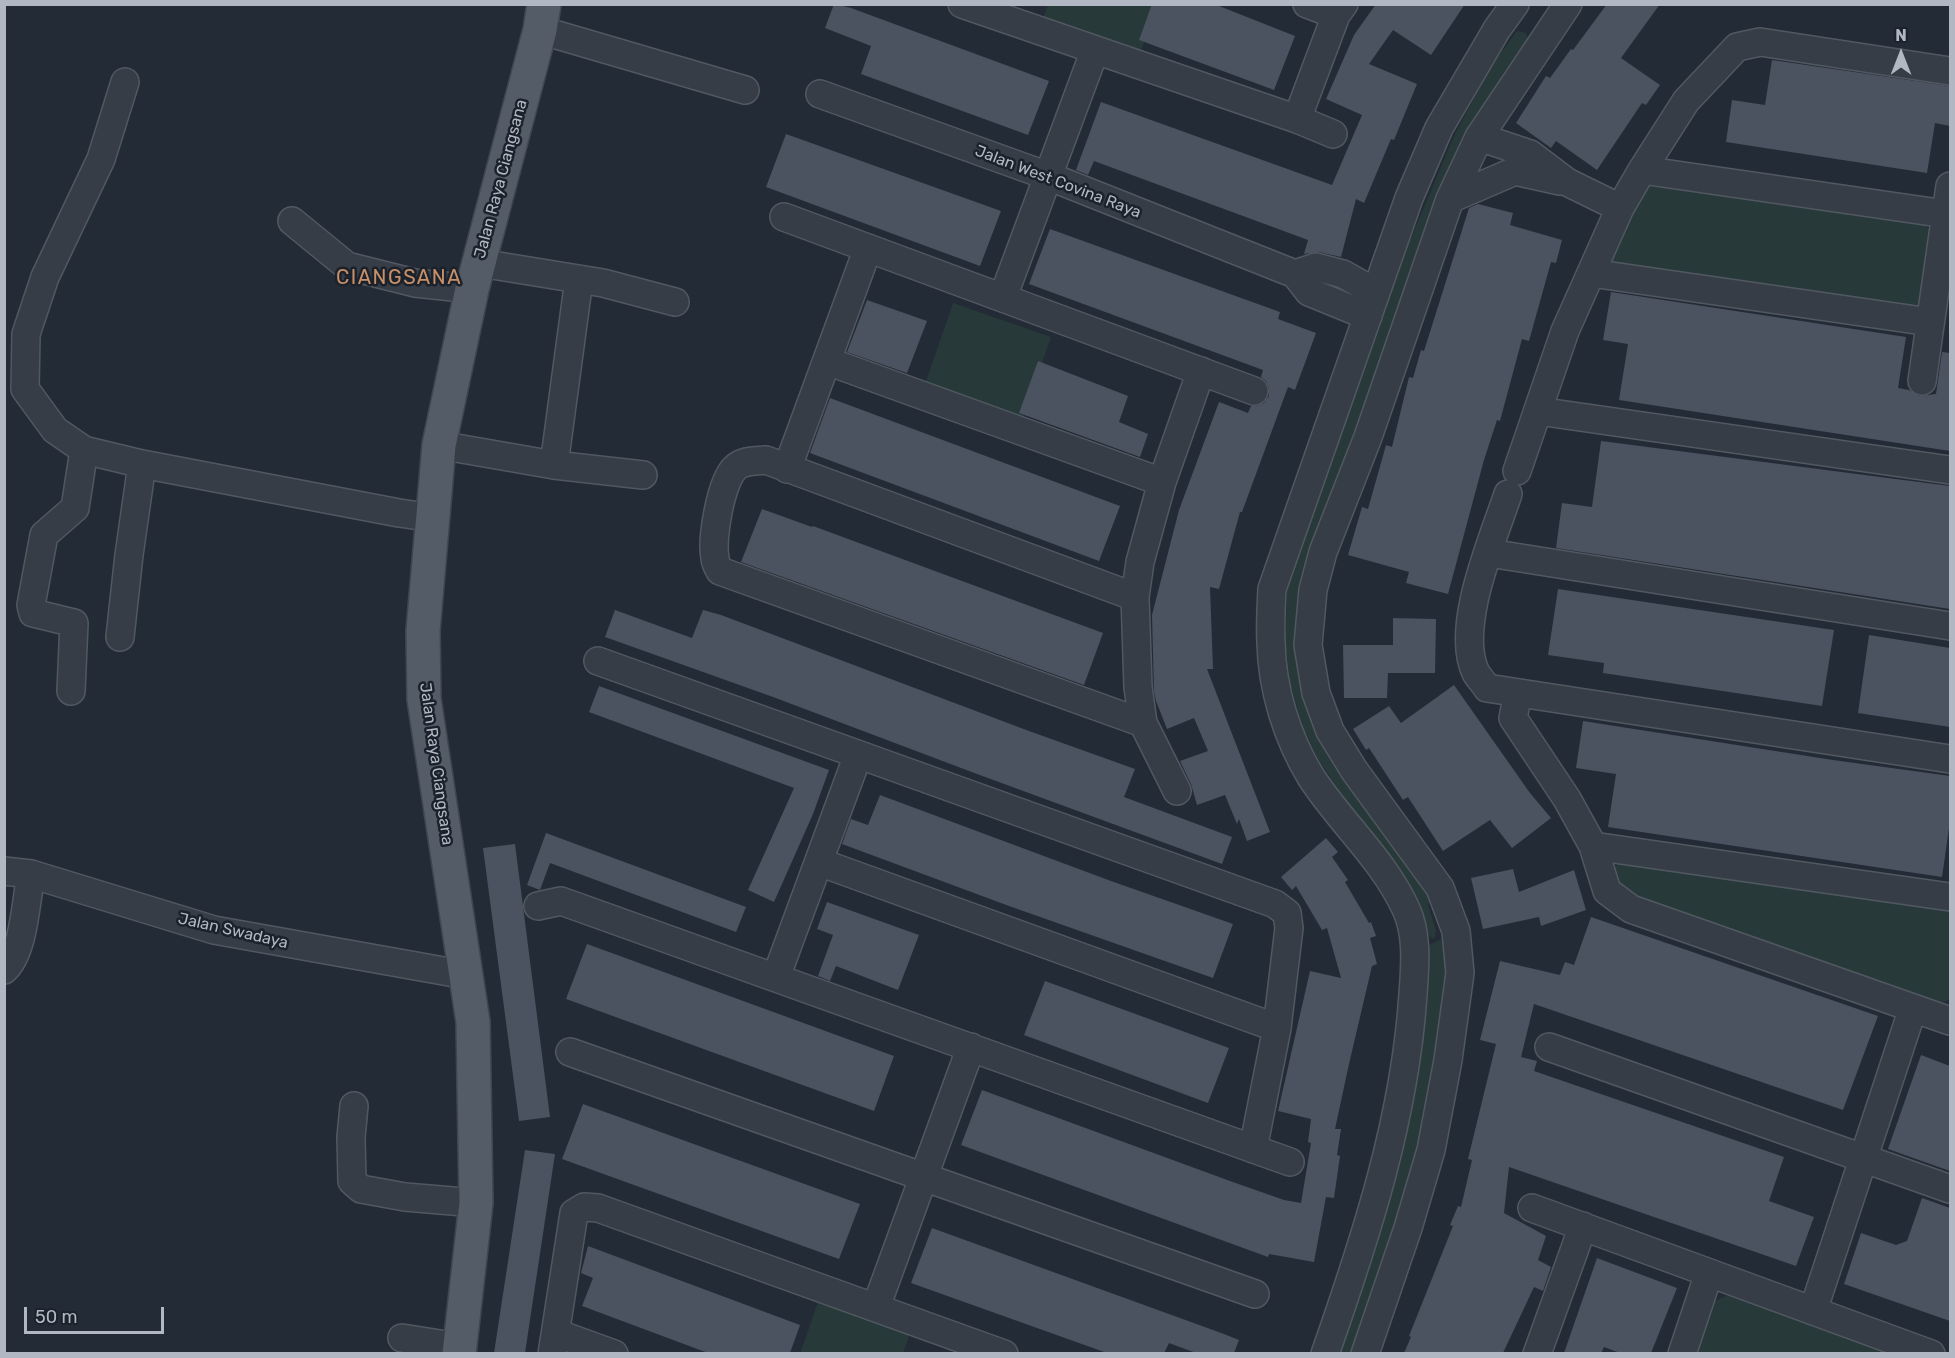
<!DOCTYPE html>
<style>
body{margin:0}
#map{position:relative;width:1955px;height:1358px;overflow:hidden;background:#232b36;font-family:Rubik,sans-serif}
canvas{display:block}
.frame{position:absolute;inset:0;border:6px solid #b1b8c3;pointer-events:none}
.north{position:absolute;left:1871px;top:24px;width:60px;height:60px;-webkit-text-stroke:4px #1c222b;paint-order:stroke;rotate:0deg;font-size:16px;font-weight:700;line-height:24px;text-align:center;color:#b1b8c3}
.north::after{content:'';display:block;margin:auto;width:21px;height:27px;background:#b1b8c3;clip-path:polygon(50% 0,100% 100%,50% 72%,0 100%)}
.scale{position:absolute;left:24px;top:1307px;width:140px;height:27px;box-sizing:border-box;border:3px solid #b1b8c3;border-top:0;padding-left:8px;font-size:18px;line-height:21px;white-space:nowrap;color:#b1b8c3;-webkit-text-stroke:4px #1c222b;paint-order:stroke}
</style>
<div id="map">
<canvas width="1955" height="1358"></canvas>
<div class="frame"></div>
<div class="north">N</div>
<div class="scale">50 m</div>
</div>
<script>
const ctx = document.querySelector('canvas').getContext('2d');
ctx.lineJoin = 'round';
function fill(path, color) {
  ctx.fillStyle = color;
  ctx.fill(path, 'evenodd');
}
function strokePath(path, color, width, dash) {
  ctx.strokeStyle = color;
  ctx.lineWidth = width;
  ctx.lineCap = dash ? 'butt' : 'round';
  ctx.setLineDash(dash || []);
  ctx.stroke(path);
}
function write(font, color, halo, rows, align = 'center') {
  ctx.font = font + ' Rubik,sans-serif';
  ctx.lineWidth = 5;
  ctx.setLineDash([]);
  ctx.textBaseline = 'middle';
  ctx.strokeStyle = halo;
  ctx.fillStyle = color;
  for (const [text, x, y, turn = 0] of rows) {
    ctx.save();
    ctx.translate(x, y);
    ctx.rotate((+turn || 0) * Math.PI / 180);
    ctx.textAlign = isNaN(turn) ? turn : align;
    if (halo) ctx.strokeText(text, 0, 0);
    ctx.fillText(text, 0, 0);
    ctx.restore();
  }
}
fill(new Path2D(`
 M1048,5H1157L1139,57L1041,23Z
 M1517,31L1526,33L1528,39L1504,72L1466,142L1301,591L1304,681L1433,899L1428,904L1436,931L1435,937L1432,939L1427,933L1420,905L1399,869L1338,790L1316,755L1303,727L1290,683L1285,643L1287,588L1393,281L1454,136L1492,65Z
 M1657,181L1926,226L1933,234L1921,304L1908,309L1620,269L1611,261L1608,251L1642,187Z
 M953,303L1051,337L1020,427L922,393Z
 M1620,861L1947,909L1950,910V998L1947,1001L1935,1003L1635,901L1614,884L1612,870Z
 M1456,931L1443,1086L1365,1353L1326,1354L1344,1305L1416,952Z
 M1732,1294L1872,1340L1889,1353L1694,1354C1702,1325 1700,1302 1732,1294Z
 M820,1296L912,1328L903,1353L800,1354Z`), '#283939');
fill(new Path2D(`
 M834,4L851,8L1049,81L1028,135L861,74L871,46L825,28Z
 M1152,4H1214L1295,36L1274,90L1139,40Z
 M1376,4H1465L1431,55L1393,30L1369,64L1417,84L1394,140L1391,139L1364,203L1356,199L1341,257L1319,252L1304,254L1308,240L1094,161L1088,175L1076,170L1101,102L1332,185L1362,115L1326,99L1354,35Z
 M1607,4H1660L1621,58L1660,85L1646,105L1642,103L1597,170L1556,141L1551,148L1516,123L1546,76L1550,78L1571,49L1573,50Z
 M1772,60L1950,86V126L1935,123L1927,173L1726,142L1732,100L1765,105Z
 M786,134L1001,211L980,266L766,187Z
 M1478,204L1513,213L1510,225L1562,240L1556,263L1551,262L1529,341L1522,339L1500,421L1497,420L1484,460L1448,594L1406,583L1409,572L1348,555L1362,507L1368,509L1386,445L1392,447L1409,377L1413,378L1421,350L1424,351L1469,208Z
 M1050,229L1280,312L1278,319L1316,333L1295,390L1288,387L1242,512H1240L1219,589L1210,587L1213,669H1207L1270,832L1247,841L1239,819L1237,824L1225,795L1197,805L1191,784L1180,761L1208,751L1194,718L1167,729L1156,701L1154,691L1152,615L1179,510L1219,402L1248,413L1251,406H1257L1264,403L1269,396V388L1266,381L1261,377L1263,370L1029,284Z
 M1611,292L1906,337L1898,388L1909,390L1919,396L1936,394L1942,352L1950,353V451L1619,400L1628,344L1603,340Z
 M867,300L927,321L907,373L847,352Z
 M1038,361L1128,396L1119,422L1148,434L1140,457L1019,413Z
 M830,398L1120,506L1099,561L810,453Z
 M1601,441L1950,486V609L1556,548L1562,503L1592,507Z
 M762,509L812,527L813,526L1103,633L1084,685L741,562Z
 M1558,589L1834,630L1822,706L1603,673L1604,663L1548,655Z
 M615,610L692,638L703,610L721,615L1029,731L1135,769L1124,797L1232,837L1222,864L977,774L773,697L605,637Z
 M1393,618L1436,619L1435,673H1388L1387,698H1344L1343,645H1393Z
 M1869,635L1950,648V727L1858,713Z
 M1454,685L1530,793L1551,818L1512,848L1490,820L1443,851L1408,797L1403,800L1369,748L1366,750L1353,729L1389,706L1401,723Z
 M599,686L829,770L813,814L774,902L748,890L794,788L589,712Z
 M1583,721L1833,760L1950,776V821L1942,877L1608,827L1616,774L1576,768Z
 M880,795L1111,881L1233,924L1213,978L1009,906L842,844L851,819L868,825Z
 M546,833L746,907L736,932L550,863L540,890L527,885Z
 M1326,838L1338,852L1332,857L1348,880L1345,882L1369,923L1371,922L1376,936L1370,938L1377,964L1372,966L1349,1064L1335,1129H1341L1337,1155L1340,1156L1334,1198L1326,1197L1314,1262L1269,1254L1268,1257L961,1145L982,1090L1230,1181L1284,1200L1301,1203L1311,1143L1308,1142L1311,1119L1278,1111L1310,971L1341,978L1327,928L1322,930L1296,886L1292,890L1281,877Z
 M515,844L550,1117L519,1121L483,848Z
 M1513,869L1519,892L1574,870L1586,910L1541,926L1539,917L1483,929L1471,878Z
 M827,902L919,935L898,990L836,966L830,981L818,976L833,935L817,929Z
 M1591,917L1878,1016L1843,1110L1534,1004L1521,1057L1537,1061L1534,1071L1784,1157L1769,1201L1814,1217L1796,1266L1509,1167L1504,1213L1546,1236L1538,1260L1551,1267L1543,1291L1534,1287L1503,1353H1404L1411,1337L1409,1336L1453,1226L1450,1225L1458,1206L1461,1207L1472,1160L1468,1159L1496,1044L1480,1040L1500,961L1560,975L1565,962L1574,965Z
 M587,944L894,1056L874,1111L566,999Z
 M1045,981L1229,1048L1208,1103L1024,1035Z
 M1921,1055L1950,1066V1171L1888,1149Z
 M583,1104L860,1204L839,1259L562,1159Z
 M525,1150L555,1154L525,1353H494Z
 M1922,1198L1950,1208V1321L1844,1284L1861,1233L1896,1245L1907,1241Z
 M932,1228L1224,1334L1239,1340L1234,1353H1196L1169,1343L1164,1353H1107L911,1283Z
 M588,1246L800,1325L790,1353H708L582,1306L593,1278L581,1273Z
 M1597,1258L1677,1288L1651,1353H1620L1604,1347L1601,1353H1564Z`), '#4a535f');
const minor = new Path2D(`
 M962,4L1297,119L1336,15L1344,4
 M1307,4L1336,15
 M540,30L745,90
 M820,94L1048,176L1295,274L1309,292L1368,316
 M1297,119L1333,134
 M1479,137L1530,154L1567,182L1620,208
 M1642,170L1946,214
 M1450,199L1515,171L1560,181
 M784,217L1254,391
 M292,221L347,266L415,283L472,289
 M480,263L603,283L675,302
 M1591,273L1930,322
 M1295,274L1316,267L1343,274L1375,292
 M579,279L554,465L643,475
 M1003,297L1095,50
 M827,361L1162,482
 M1922,381L1950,186
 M1538,411L1950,470
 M439,445L554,465
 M84,450L55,430L25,389L26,334L45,277L101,159L125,82
 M787,469L868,248
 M1517,471L1565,331L1620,208L1642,170L1686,101L1737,47L1760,42L1950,71
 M1508,494C1493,539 1454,628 1476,673C1479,678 1484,683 1487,688L1950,759
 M1489,553L1950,626
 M1135,597L766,460C756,461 743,460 735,468C721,481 711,539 715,558C715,563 718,567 720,571L1143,723
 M120,637L129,555L142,464
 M598,661L1275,904L1287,913L1289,928L1277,1028L1253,1149
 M71,691L74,623L33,613L31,605L44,535L75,508L84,450L142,464L399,513L434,518
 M1518,693L1513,718L1567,799L1593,846L1607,891L1631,909L1950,1021
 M1177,791L1143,723L1138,687L1135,597L1140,562L1162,482L1201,371
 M1593,846L1950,897
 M819,862L1277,1028
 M4,871L31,874L214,930L466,975
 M538,906L561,901L1290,1162
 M4,970C24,953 26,900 31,874
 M776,977L858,755
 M1549,1047L1950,1189
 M570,1052L1255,1294
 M354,1106L351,1137L352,1181L361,1189L405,1197L476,1203
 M1532,1208L1931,1354
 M876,1307L971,1047
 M1813,1311L1913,1008
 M556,1333L614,1354
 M402,1338L459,1347
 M552,1354L574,1213L584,1207L598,1208L1004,1354
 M1325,1354C1366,1237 1405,1118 1413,994C1415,966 1418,935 1406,909C1383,859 1340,822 1311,777C1287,738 1272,689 1271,643C1270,625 1271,607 1272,589L1409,198L1439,128L1497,29L1515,4
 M1365,1354L1408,1228L1431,1150L1448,1060L1460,973L1456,931L1440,888L1354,770L1330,731L1316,693L1308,645L1313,590L1323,552L1368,437L1450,199L1479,137L1568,4
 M1537,1354L1583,1226
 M1682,1354L1709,1273`);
const major = new Path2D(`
 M459,1354L476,1203L473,1022L424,699L423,631L439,445L472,289L540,30L544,4`);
strokePath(minor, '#515861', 30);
strokePath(major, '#404650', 36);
strokePath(minor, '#363d47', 27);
strokePath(major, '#545c67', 33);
write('16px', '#b1b8c3', '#1c222b', [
 ["Jalan Raya Ciangsana",501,179,-75],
 ["Jalan West Covina Raya",1058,182,21],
 ["Jalan Raya Ciangsana",436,764,82],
 ["Jalan Swadaya",233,931,13]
]);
ctx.letterSpacing = '1.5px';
write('20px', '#c79068', '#1c222b', [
 ["CIANGSANA",399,278]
]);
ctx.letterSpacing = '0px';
</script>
